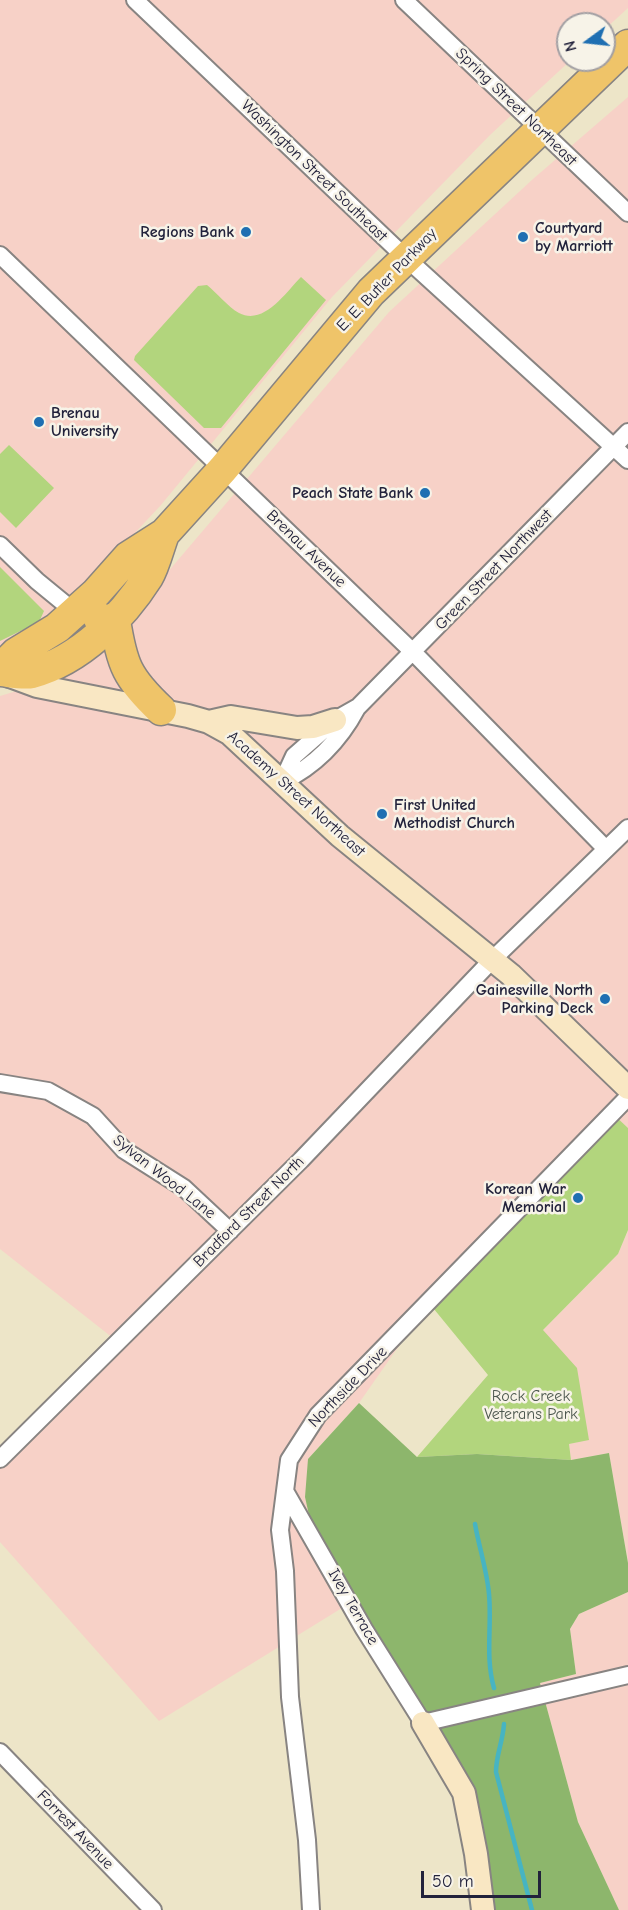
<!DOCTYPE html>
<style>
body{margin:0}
#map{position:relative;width:628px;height:1910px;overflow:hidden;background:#ede5c8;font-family:"Comic Neue",sans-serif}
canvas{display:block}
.north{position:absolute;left:556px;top:12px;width:60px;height:60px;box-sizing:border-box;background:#f7f3e8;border:2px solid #a29fa3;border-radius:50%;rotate:255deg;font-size:16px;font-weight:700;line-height:24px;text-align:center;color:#22223b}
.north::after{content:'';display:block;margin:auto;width:21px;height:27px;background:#1f6fb2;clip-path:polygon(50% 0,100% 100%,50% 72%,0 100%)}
.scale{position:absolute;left:421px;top:1871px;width:120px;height:27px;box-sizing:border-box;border:3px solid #22223b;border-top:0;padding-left:8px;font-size:18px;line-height:21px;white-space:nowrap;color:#22223b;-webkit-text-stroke:4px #f7f3e8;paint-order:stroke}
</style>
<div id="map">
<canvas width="628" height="1910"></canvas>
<div class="north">N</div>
<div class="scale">50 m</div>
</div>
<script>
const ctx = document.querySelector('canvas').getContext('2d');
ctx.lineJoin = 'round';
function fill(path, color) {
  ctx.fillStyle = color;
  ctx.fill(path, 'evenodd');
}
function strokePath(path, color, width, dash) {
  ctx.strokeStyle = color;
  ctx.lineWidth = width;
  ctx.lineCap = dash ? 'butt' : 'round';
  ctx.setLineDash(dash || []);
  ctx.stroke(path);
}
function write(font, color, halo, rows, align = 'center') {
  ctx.font = font + ' "Comic Neue",sans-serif';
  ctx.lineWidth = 5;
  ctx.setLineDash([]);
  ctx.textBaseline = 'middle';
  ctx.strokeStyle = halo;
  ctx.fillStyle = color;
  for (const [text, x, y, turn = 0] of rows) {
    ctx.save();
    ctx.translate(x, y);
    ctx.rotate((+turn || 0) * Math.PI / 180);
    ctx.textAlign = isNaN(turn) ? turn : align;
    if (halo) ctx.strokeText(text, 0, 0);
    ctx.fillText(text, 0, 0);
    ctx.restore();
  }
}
fill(new Path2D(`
 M0,0H628V8L604,30V24H568V60H571L490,135L332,297L161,505L76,596L37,629L0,646Z
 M628,97V1128L612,1114L429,1303L359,1403L308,1459L350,1603L159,1721L0,1542V1456L118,1342L0,1249V696L70,675L98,654L389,312L533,179Z
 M628,1230V1563L609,1453L571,1460L569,1444L589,1439L543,1330L618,1254Z
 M628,1592V1910H619L578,1822L540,1683L576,1674L570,1629L579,1614Z`), '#f7d1c7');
fill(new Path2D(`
 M301,277L326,300L221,428H204L134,360L135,356L198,286L207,285C217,293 228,307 239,313C264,326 286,292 301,277Z
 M9,445L54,488L16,528L0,512V454Z
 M0,567L44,611L39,622L0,641Z
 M612,1113L628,1128V1230L618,1254L543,1330L577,1368L589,1440L569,1444L571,1460L477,1454L417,1457L488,1375L429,1303Z`), '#b2d57d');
fill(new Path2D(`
 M359,1403L417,1457L477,1454L571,1460L609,1453L628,1563V1592L579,1614L570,1629L576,1674L540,1683L578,1822L619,1910H482L464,1793L314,1538L305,1497L308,1459Z`), '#8db66c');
strokePath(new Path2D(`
 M475,1524C479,1547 487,1571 489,1594C492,1626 485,1657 494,1688
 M504,1724C503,1741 496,1755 496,1772L532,1910`), '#47b4c2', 4.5);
const street = new Path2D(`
 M135,0L406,258L628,460
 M404,0L628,213
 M0,255L414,653L606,849
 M0,545L37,581L76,613
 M282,782L294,756L335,720L358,707L628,432
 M282,782C315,766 340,740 357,708
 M0,1083L48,1091L93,1116L124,1150L184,1188L230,1231
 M0,1459L301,1160L492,960L628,828
 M285,1491L364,1629L423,1723L628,1675
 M0,1752L153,1910
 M311,1910L307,1840L290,1697L285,1571L280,1530L289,1460L318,1415L628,1097`);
const secondary = new Path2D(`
 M10,676L37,686L188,716L209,722L229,733L340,836L511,975L628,1088
 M209,722L231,717L297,728L313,727L335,720
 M423,1723L464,1793L476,1854L483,1910`);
const highway = new Path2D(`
 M99,619L115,620C122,665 127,678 161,710
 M0,669L16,653L57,628L96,593L128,557L164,534L223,469L371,292L628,45
 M0,671C10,672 23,675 32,673C80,660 122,618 148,577C155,565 159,547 164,534`);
strokePath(street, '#888482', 20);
strokePath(secondary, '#888482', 26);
strokePath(highway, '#888482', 33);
strokePath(street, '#fff', 16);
strokePath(secondary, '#f9e7c3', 22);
strokePath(highway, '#efc469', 30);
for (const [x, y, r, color] of [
 [246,232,6,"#1f6fb2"],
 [523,237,6,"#1f6fb2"],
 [39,422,6,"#1f6fb2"],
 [425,493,6,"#1f6fb2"],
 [382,814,6,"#1f6fb2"],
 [605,999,6,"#1f6fb2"],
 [578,1198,6,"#1f6fb2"]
]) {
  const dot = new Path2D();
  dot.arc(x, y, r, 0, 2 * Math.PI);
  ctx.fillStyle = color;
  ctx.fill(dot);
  strokePath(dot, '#f7f3e8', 2);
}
write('16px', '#22223b', '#f7f3e8', [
 ["Spring Street Northeast",516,107,44],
 ["Washington Street Southeast",314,171,44],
 ["E. E. Butler Parkway",387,280,-46],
 ["Brenau Avenue",306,549,44],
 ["Green Street Northwest",494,570,-46],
 ["Academy Street Northeast",296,794,42],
 ["Sylvan Wood Lane",164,1177,38],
 ["Bradford Street North",249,1212,-45],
 ["Northside Drive",348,1387,-46],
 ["Ivey Terrace",353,1607,60],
 ["Forrest Avenue",75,1830,46]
]);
write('bold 16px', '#22223b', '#f7f3e8', [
 ["Courtyard",535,228,"left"],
 ["by Marriott",535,246,"left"],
 ["Regions Bank",234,232],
 ["Brenau",51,413,"left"],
 ["University",51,431,"left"],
 ["Peach State Bank",413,493],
 ["First United",394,805,"left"],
 ["Methodist Church",394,823,"left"],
 ["Gainesville North",593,990],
 ["Parking Deck",593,1008],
 ["Korean War",566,1189],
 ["Memorial",566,1207]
], 'right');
write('16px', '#4d584f', '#f7f3e8', [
 ["Rock Creek",531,1396],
 ["Veterans Park",531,1414]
]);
</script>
